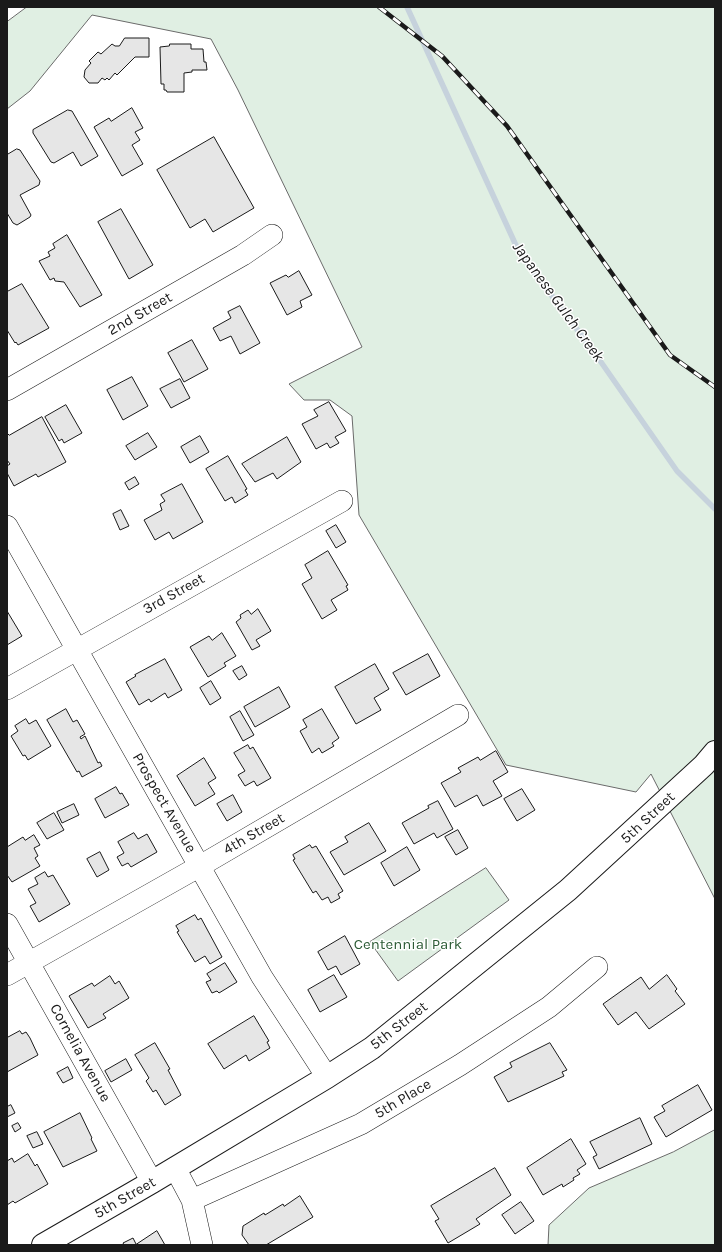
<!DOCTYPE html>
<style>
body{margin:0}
#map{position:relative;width:722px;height:1252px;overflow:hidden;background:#fff;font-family:Karla,sans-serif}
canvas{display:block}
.frame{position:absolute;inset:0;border:8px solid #1a1a1a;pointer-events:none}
</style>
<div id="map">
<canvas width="722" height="1252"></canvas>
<div class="frame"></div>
</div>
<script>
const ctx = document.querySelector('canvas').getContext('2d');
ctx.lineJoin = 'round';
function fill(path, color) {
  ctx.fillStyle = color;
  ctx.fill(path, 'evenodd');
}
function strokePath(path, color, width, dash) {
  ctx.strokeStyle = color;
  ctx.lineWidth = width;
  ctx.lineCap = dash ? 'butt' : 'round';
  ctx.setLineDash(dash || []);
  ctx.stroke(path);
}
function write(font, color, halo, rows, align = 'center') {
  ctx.font = font + ' Karla,sans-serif';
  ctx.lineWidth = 3;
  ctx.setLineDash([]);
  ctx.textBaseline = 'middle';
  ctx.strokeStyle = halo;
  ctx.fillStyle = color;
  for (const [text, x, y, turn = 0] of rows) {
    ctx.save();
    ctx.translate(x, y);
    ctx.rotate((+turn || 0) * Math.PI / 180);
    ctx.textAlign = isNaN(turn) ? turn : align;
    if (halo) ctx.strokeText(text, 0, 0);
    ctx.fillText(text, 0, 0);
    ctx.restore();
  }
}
const green = new Path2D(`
 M27,7H715V899L651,774L636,792L506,765L359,515L352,416L330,400H304L289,384L362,347L238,90L211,39L92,15L30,91L7,109V22Z
 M486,868L509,900L398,981L370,942Z
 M715,1130V1245H548L549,1225L589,1188L673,1152Z`);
fill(green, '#e0efe3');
strokePath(green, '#6a6a6a', 1);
strokePath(new Path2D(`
 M407,7L519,252L594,352L677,471L715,509`), '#c6d2dc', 5.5);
const building = new Path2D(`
 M125,38H149V57H135L117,75L115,73L109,80L107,78L105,80L102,78L98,83H89L84,77L85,70L91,63L89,61L98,52L101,54L112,44L115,46H119Z
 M170,44H191V49H203L204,62H206L207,70H192V72L184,73V92H167L166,90H164V84H161L160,47L169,46Z
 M132,108L143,128L135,132L140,140L132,145L143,164L122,176L94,127L109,118L111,121Z
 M68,110L72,111L98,156L81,166L73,152L54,163L51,162L33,133V130Z
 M214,137L254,208L213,232L205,219L190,228L157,170Z
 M17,149L20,150L40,181L39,185L20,195L31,215L30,217L17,225L13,223L7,213V155Z
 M121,209L153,265L129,279L98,222Z
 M67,235L102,295L80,307L64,282L55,281L54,278L50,280L39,261L50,256L48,252L55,248L53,244Z
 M299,271L312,295L300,301L302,307L287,315L270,283L286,275L288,277Z
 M22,284L49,328L18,345L16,342L15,343L7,330V292Z
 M240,306L260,343L240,354L231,336L220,341L213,328L231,318L228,312Z
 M192,340L208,369L184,382L168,353Z
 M132,377L148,406L123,420L107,390Z
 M180,379L190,398L171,408L160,389Z
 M329,402L346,431L335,437L339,443L330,448L327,443L316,449L302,424L318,416L314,410Z
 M66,405L82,433L64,443L62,439L59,441L45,417Z
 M42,417L66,462L38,477L36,474L14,486L7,473V466L10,464L7,460V433L9,435Z
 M148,433L157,447L135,460L126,446Z
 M200,436L209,452L190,463L181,447Z
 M287,437L301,462L277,479L273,473L255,482L242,464Z
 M228,456L247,489L245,490L248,495L235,503L232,497L225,501L206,469Z
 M135,477L139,484L129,490L125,483Z
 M182,484L203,522L173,539L169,532L155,540L144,520L162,510L160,504L165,501L161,495Z
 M121,510L129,526L120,530L113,514Z
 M336,525L346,542L336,548L326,531Z
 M328,551L348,585L346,586L348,590L331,600L337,610L322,619L302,584L312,578L305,565Z
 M258,609L271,631L256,640L260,646L252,650L236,622L241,618L240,615L248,610L251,614Z
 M7,611L22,636L7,645Z
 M222,633L236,656L224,663L226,666L208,677L190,647L209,636L212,640Z
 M428,654L440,676L406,695L393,673Z
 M165,659L182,690L168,698L165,693L151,702L149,699L139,705L126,682L136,676L135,675Z
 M375,664L389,689L374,698L381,710L356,724L335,687Z
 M242,666L247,675L239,680L233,671Z
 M211,681L221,698L210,705L200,688Z
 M279,687L290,707L255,727L244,707Z
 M66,709L73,722L77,720L85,734L80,737L81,739L85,736L98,763L100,762L102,766L82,777L79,771L77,772L47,720Z
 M322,709L339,738L332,743L334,746L322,753L319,748L312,753L300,731L307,727L303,720Z
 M240,711L254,735L243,741L230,717Z
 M26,719L29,724L36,720L51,746L28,760L25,755L23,756L11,736L18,731L15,726Z
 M248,745L250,749L253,747L271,778L257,786L254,781L245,786L238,775L245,771L234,753Z
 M496,751L508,772L493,781L502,796L483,806L477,795L455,807L441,783L461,772L458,768L478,757L480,760Z
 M204,758L216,778L208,783L215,794L195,806L177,776Z
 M116,787L120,794L122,793L129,805L105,818L95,799Z
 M522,789L535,810L517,821L504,799Z
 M233,795L242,812L227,821L217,804Z
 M438,801L453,829L437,838L434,833L414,844L402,823L429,808L428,806Z
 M74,804L79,815L62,823L57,812Z
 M54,813L64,830L47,839L37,823Z
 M369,823L386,851L344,875L330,852L348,842L345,837Z
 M458,830L468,848L456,855L445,837Z
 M134,833L138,839L147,834L157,852L131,867L128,863L122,866L117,857L124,853L118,842Z
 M34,835L40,845L34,848L38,856L35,858L40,866L12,882L7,875V847L23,837L25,840Z
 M310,845L312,848L316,846L343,891L338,894L340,898L331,903L328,897L322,900L316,891L313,893L293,860L295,859L293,855Z
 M407,847L420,870L394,886L381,863Z
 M100,852L109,870L97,877L87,859Z
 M45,872L48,877L53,875L70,904L39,922L30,906L36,903L28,889L38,884L35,878Z
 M195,915L198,920L201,918L222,957L210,964L205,956L195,962L177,932L179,931L176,926Z
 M345,936L360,964L341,975L336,966L328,970L318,952Z
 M225,963L237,982L219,993L217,991L212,993L206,982L211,980L207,974Z
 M334,975L347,997L320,1012L308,990Z
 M667,975L677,989L675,991L685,1004L649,1029L636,1012L618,1025L603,1004L641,977L649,989Z
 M110,976L115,984L119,981L129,998L103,1014L106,1018L88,1028L69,996L92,983L94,986Z
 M254,1016L269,1041L267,1042L270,1048L249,1061L246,1055L224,1069L208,1044Z
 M20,1031L22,1034L26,1032L30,1038L38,1055L7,1072V1038Z
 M155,1043L170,1069L168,1070L181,1095L165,1105L156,1090L153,1092L146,1081L149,1078L135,1055Z
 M550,1043L567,1070L562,1072L564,1076L508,1102L494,1077L512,1067L510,1063Z
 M126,1059L132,1070L111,1082L105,1071Z
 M68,1067L73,1078L63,1083L57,1073Z
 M698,1085L712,1110L666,1137L654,1117L665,1111L662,1106Z
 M11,1105L15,1113L7,1117V1107Z
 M80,1113L92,1138L91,1139L97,1151L63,1167L44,1132Z
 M640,1118L652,1144L599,1169L593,1157L597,1155L590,1142Z
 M18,1123L21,1128L15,1132L12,1126Z
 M37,1132L43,1144L33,1148L27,1136Z
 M571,1139L586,1164L577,1170L580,1174L573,1178L574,1180L563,1187L562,1184L543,1195L527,1168Z
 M28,1154L35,1166L37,1164L48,1184L15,1203L13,1201L7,1205V1161L12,1158L14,1162Z
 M495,1168L511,1195L476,1219L480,1224L448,1243L435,1221L439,1219L431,1206Z
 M300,1196L313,1217L266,1245H249L242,1235L243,1226L264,1213L265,1215L283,1204L284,1206Z
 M521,1202L534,1221L515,1234L502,1215Z
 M157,1231L165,1245H124L123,1243L133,1238L136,1244Z`);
fill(building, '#e6e6e6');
strokePath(building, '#1a1a1a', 1);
const minor = new Path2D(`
 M7,390L243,255L272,235
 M7,526L262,977L327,1077
 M7,689L342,501
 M7,924L152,1182
 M7,975L200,866L458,715
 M175,1168L192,1200L202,1245
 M192,1200L361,1124L460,1065L549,1007L597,967`);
const major = new Path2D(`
 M43,1245L152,1182L327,1077L372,1048L568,890L704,765L715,752`);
strokePath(minor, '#1a1a1a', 22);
strokePath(major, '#1a1a1a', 24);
strokePath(minor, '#fff', 21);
strokePath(major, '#fff', 22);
const rail = new Path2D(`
 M379,7L442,56L507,126L670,355L715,387`);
strokePath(rail, '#1a1a1a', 4.5);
strokePath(rail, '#fff', 3, [9]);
write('15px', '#1a1a1a', '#fff', [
 ["2nd Street",140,314,-30],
 ["3rd Street",174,594,-29],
 ["Prospect Avenue",164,803,60],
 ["5th Street",648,818,-43],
 ["4th Street",254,834,-30],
 ["5th Street",399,1026,-38],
 ["Cornelia Avenue",80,1053,61],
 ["5th Place",403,1099,-31],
 ["5th Street",125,1198,-30]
]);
write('15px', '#2b5a34', '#fff', [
 ["Centennial Park",408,945]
]);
write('italic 16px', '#1a1a1a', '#fff', [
 ["Japanese Gulch Creek",558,302,54]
]);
</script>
